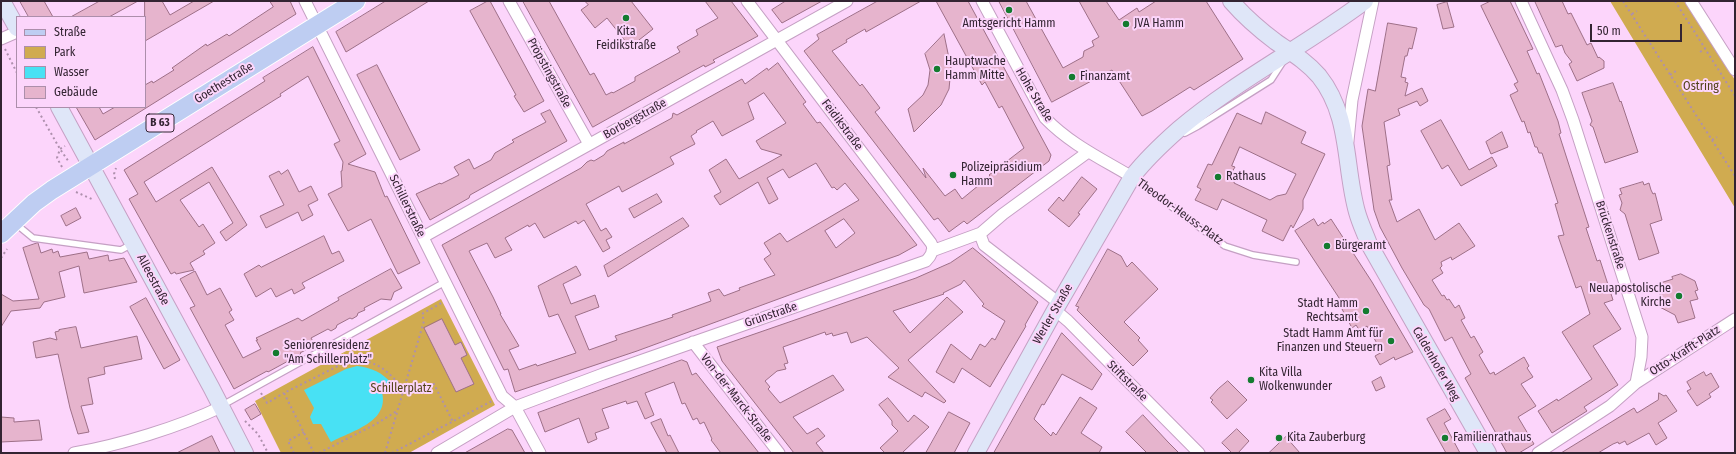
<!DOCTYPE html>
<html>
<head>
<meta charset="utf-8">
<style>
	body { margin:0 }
	#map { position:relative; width:1736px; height:454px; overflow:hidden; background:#fcd5fb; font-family:"Fira Sans Condensed",sans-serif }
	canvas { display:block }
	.frame { position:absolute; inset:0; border:2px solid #332432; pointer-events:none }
	.legend { position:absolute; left:16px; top:16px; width:130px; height:92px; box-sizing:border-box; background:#fcd5fb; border:1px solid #ac8eab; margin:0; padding:5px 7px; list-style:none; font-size:12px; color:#332432 }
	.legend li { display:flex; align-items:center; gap:8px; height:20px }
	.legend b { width:20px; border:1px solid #ac8eab }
	.scale { position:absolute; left:1590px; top:24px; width:92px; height:18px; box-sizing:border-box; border:2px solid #332432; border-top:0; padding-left:5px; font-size:12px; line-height:14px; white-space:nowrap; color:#332432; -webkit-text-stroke:3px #fcd5fb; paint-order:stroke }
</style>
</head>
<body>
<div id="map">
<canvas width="1736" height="454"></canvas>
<div class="frame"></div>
<ul class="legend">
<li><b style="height:5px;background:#becdf2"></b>Straße</li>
<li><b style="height:11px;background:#d0ab50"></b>Park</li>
<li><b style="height:11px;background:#48e1f4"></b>Wasser</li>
<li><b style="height:11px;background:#e6b4cd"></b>Gebäude</li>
</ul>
<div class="scale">50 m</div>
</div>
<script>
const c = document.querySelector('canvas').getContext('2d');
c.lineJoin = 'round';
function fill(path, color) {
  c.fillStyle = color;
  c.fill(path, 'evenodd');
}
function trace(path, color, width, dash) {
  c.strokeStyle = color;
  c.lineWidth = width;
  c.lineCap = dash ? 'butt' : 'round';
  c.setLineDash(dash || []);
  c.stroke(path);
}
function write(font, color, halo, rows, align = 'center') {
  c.font = font + ' "Fira Sans Condensed",sans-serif';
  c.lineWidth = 4;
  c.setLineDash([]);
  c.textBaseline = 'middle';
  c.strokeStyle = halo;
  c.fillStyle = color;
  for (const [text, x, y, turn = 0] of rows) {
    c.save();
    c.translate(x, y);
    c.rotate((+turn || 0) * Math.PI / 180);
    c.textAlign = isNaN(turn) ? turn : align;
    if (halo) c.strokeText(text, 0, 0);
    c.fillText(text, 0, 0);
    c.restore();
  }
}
const green = new Path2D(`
	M1610 1H1684L1735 80V208Z
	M441 299 495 405 409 453H281L255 401Z`);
const water = new Path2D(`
	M357 366C372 368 382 372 392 384L381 389C392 421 354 430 331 442L321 424H313L310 417 314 408 304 390 346 369Z`);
const building = new Path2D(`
	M20 1H44L53 17H29Z
	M100 1H138L109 17H71Z
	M145 1H162L170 15 194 1H214L145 41Z
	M270 1H290L296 14 95 140 76 107H99L103 114 115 107H145V85L152 81 153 83 174 70 172 68 206 44 207 46 227 34 229 36 273 7Z
	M386 1H429L346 52 336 32Z
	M488 1H490L544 101 524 112 514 96 516 95 470 11Z
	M523 1H549L590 75 594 73 606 95 612 92 613 93 635 81V77L680 52 677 47 698 35 696 30 718 18 705 1H731L758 36 713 60 715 62 705 67 704 65 693 71 593 127Z
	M585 1H631L653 29 630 47 607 18 595 28 581 10 588 5Z
	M786 1H822L782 23 772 10Z
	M878 1H921L866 32 865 29 846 40 847 42 832 51 860 86 862 84 880 108 875 112 926 178 923 168 945 196 955 189 962 199 990 176 989 175 1024 148 1002 106 999 108 985 82 982 85 936 1H968L1051 155 1049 161 967 224 964 221 949 232 938 218 934 220 804 51 819 39 817 35Z
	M999 1H1026L1063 68 1083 57 1084 51 1094 46 1092 41 1099 37 1079 1H1106L1119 20 1137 8 1139 12 1156 1H1206L1243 59 1194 90 1190 87 1152 111 1142 116 1112 70 1052 102Z
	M1491 1H1510L1533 49 1527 51 1537 74 1539 73 1558 121 1561 133 1559 134 1589 227 1586 228 1597 261 1600 260 1613 300 1604 303 1621 329 1593 346 1618 385 1584 407 1587 411 1552 433 1538 411 1557 399 1558 401 1592 379 1562 332 1590 314 1581 286 1576 288 1558 236 1564 235 1555 204 1558 203 1542 153H1539L1537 147H1535L1530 132 1528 133 1524 121 1522 122 1510 95 1518 91 1514 84 1518 82 1481 6Z
	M1535 1H1562L1568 14 1571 13 1587 45 1591 43 1598 58 1599 57 1604 61V68L1577 81 1569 64 1572 62 1565 53 1562 45 1556 47Z
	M1447 2 1454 27 1443 29 1437 5Z
	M1388 23 1417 28 1412 49 1409 48 1407 56H1405L1401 77 1406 78 1405 82 1408 83 1405 96 1422 88 1428 101 1420 106 1417 101 1398 109 1400 115 1384 122 1390 165 1387 166 1392 200H1389L1397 222 1419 209 1435 240 1459 223 1475 246 1452 260 1451 257 1441 262 1442 266 1440 268 1443 273 1432 280 1442 296 1444 295 1447 300 1449 299 1455 308 1459 305 1465 318 1461 320 1471 338 1474 336 1483 352 1479 355 1490 374 1494 372 1495 375 1524 357 1529 366 1527 368 1533 377 1521 384 1536 406 1518 417 1534 444 1519 453H1507L1465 378 1471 374 1461 355 1452 337 1445 341 1429 309 1424 305 1402 268 1380 227 1374 210 1362 126 1368 89 1375 91Z
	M944 34 951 68 949 89 941 105 914 132 908 109 923 95 928 85 930 70 925 54Z
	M313 47 366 154 348 164 375 172 385 197 387 196 420 263 398 274 371 219 348 231 328 194 342 187 341 171H342L343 162 334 144 340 141 308 76 280 94 281 96 276 99 144 182 156 202 212 167 247 225 226 241 220 232 233 223 209 182 180 200 199 227 203 224 215 243 203 251 205 254 190 263 194 270 176 274 175 272 171 274 129 199 138 194 124 170 265 81 263 78Z
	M778 63 806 102 803 104 817 123 820 122 917 245 899 255 879 262 637 351 515 392 508 369 504 370 442 245 581 168 587 162 591 160 594 161 604 155 607 151 624 142V144L672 118 673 113 677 115 742 79 745 84 767 68 768 70ZM764 93 786 123 756 141 761 149 782 155 739 179 726 159 709 170 721 192 714 196 720 205 758 182 769 204 778 199 767 178 783 169 789 178 816 163 832 188 834 187 837 190 845 183 859 200 787 242 780 233 764 243 771 254 764 259 775 275 739 288 740 290 724 296 719 289 708 293 711 301 672 315 673 317 615 336 617 340 589 350 575 316 599 307 595 295 571 304 563 284 581 275 576 266 538 286 549 317 558 314 576 353 537 366 536 364 519 370 509 350 519 346 500 314H501L493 297 469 251 487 243 495 258 512 250 505 238 528 225 529 227 535 223 544 238 576 221 578 224 584 220 603 252 610 248 606 240 612 237 606 228 601 231 586 204 619 186 622 192 674 164 670 157 695 144 691 136 697 132 696 131 713 121 722 136 754 119 748 103ZM844 219 855 233 836 248 825 231Z
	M377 65 420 150 400 160 357 75Z
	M1613 83 1620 102 1621 101 1638 152 1605 163 1593 127 1590 125 1592 121 1582 93Z
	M550 110 567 141 470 195 469 198 430 220 416 194 440 183 441 184 459 175 454 167 469 159 474 169 491 160 495 153 514 142 512 140 546 122 541 114Z
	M1266 112 1306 132 1301 143 1325 154 1303 200V209L1293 228 1291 225 1283 241 1262 231 1267 220 1222 199 1217 210 1195 200 1201 189 1197 187 1208 164 1212 165 1237 113 1261 124ZM1240 147 1296 174 1286 194 1277 196 1270 200 1234 183 1235 178 1232 172 1235 167 1232 166Z
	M1441 120 1469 170 1492 157 1497 166 1461 186 1448 165 1442 169 1421 131Z
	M1502 132 1508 147 1491 154 1486 142Z
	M288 170 299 192 311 186 318 200 308 205 313 215 302 221 298 212 266 228 260 216 284 205 269 176 279 171 281 174Z
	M1082 177 1097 189 1078 213 1080 214 1069 227 1048 210 1059 197 1063 201Z
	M1643 182 1644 185 1649 183 1651 190 1653 194 1655 193 1662 220 1650 224 1659 253 1639 260 1625 214 1620 210 1622 203 1619 195 1622 194 1620 189Z
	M657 194 662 202 634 218 629 209Z
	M76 208 81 218 66 226 61 216Z
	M683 218 689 226 608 277 604 266Z
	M1314 219 1318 226 1323 222 1324 224 1331 219 1372 282 1413 352 1395 360 1394 357 1380 365 1375 356 1382 352 1367 326 1360 331 1356 325 1352 328 1342 309 1345 307 1295 231Z
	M324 236 332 254 339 251 344 261 302 283 305 288 294 294 292 289 276 297 271 288 256 297 244 274 259 265 261 267Z
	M38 243 41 253 52 249 53 253 58 251 60 257 87 252 89 259 108 255 109 261 124 258 137 282 84 293 79 266 59 272 65 297 44 302 40 308 11 311 1 327V294L13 301 39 299 23 248Z
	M973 248 1038 302 1025 325 1026 326 990 387 962 368 954 383 936 372 951 344 971 360 980 344 985 347 992 338 995 340 1005 321 982 306 984 304 964 280 961 284 943 293 944 294 893 311 910 333 947 297 963 312 908 360 946 401 944 403 925 392 922 397 888 377 899 368 867 337 851 343 847 332 833 336 832 333 826 335 825 332 783 347 788 363 784 364 786 369 777 371 765 381 770 387 768 389 780 403 833 375 844 390 793 417 807 434 818 428 825 436 816 443 824 453H794L722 361 717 347 916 278 950 263Z
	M1108 249 1121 256 1127 267 1132 262 1158 289 1124 322 1140 338 1138 340 1148 351 1133 366 1077 310 1079 307 1076 306Z
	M391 269 402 288 394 292 391 300 381 299 364 308 365 310 358 313 357 316 352 319 350 318 337 325 336 328 331 331 328 329 311 338 315 345 300 353 301 354 268 372 267 371 234 389 190 308 195 306 180 279 195 271 207 295 220 288 232 310 229 312 234 320 225 325 243 358 261 349 256 340H258L256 338 298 318 302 321 339 300 338 298Z
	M1681 274 1695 281 1698 290 1695 291 1698 299 1690 301 1695 318 1678 323 1675 315 1654 304 1662 301 1657 284 1673 279 1672 277Z
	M146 298 180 360 164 369 130 307Z
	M442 319 455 345 461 342 467 355 461 358 474 384 456 392 424 328Z
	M76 327 81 348 137 336 142 359 104 367 105 374 88 378 93 404 81 406 89 432 78 434 70 408 58 354 36 358 33 342 50 338 57 340 55 332 59 331V330Z
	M1062 333 1102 374 1092 390 1062 374 1044 405 1042 404 1034 419 1051 436 1053 432 1056 435 1080 397 1097 408 1081 433 1102 447 1099 453H994Z
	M682 360 687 362 692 375 696 373 759 453H721L711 440 712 439 704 422 700 424 697 418 693 420 685 403 682 404 674 382 645 393 654 415 645 419 637 401 627 404 626 401 602 409 609 428 595 433 597 439 588 443 579 418 545 432 538 413Z
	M1704 372 1706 376 1711 373 1719 387 1709 394 1711 397 1697 406 1687 391 1691 389 1687 382Z
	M1381 377 1385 387 1376 391 1372 382Z
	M1228 381 1247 400 1227 419 1211 402 1213 400 1210 398 1218 389Z
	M1659 393 1664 396 1666 395 1677 411 1658 423 1667 438 1656 445 1649 433 1627 445 1625 441 1619 444 1618 442 1613 444 1598 453H1561L1634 408 1637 413 1658 400Z
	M888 398 908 422 914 415 929 427 902 453H885L880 448 898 431 892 425V421L879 405Z
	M255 404 261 414 251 420 245 410Z
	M1445 409 1451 419 1444 423 1460 453H1446L1427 419Z
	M949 412 970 423 954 453H926Z
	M1143 415 1168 442 1179 453H1147L1126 432Z
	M1 417 14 418V422L39 420 42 440 1 442Z
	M661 419 668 436 670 435 679 453H667L651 423Z
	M508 429 512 430 525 453H465Z
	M1237 429 1249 441 1238 453H1232L1222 443Z
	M212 436 220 453H177Z
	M1286 437 1300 453H1269Z`);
const path = new Path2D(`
	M1623 1 1735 176
	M1675 1 1735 96
	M1632 14 1637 11
	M5 49 17 73
	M1700 52 1705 49
	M1670 75 1676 71
	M36 107 60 149 69 162
	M1712 140 1717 137
	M62 167 57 158 60 149 65 146
	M115 179 114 174 116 168
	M76 192 94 200
	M1 258 7 249
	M261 393 267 403 284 393
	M245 421 258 434 268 453
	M294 453 288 441 304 432
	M314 453 284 393 352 359C379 361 387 371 405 390L434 384 453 422
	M319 453 376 424 397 411
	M385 453 424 321 422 314 443 302
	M392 453 492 401`);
const lane = new Path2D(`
	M1185 133 1198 126 1271 80 1282 63
	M1134 179 1225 246 1253 255 1296 262
	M16 224 33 238 121 250 132 244
	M221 406 445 282`);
const street = new Path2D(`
	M305 1 502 396 515 407 540 453
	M509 1 589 144
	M982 1 1045 118C1070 144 1102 159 1132 177
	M1521 1 1562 90 1573 120 1642 337 1641 357 1636 383
	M1691 1 1735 70
	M1 39 17 32
	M1348 141 1352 100 1373 1
	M981 233V237L984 245 1059 303
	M423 237 847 1
	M932 251 981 233 1003 214 1088 152
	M1055 310 1068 321 1199 453
	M693 342 779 453
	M74 453C120 445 179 427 221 407
	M437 453 515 407 603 374 926 261C931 256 935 249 931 243L747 1
	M1538 453 1610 406 1636 383 1735 319`);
const secondary = new Path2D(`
	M2 1 17 28
	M1231 1C1244 16 1260 30 1276 42 1292 53 1306 61 1319 76 1351 116 1344 166 1357 212 1360 223 1365 233 1369 244L1488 453
	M59 107 211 387 245 453
	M976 453 1055 310 1132 177C1146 159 1162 144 1179 129 1237 80 1305 46 1365 1`);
const primary = new Path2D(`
	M1 234 34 203 52 190 356 1`);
const markers = [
	[1009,10,4,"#137b2f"],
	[626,18,4,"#137b2f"],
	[1126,24,4,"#137b2f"],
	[937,69,4,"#137b2f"],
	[1072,77,4,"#137b2f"],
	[953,175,4,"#137b2f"],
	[1218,177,4,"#137b2f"],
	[1327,246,4,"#137b2f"],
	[1679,296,4,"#137b2f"],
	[1366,311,4,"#137b2f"],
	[1391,341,4,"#137b2f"],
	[276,353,4,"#137b2f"],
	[1251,380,4,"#137b2f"],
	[1279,438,4,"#137b2f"],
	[1445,438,4,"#137b2f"]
];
const shields = [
	[160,123,28]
];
const shieldNames = [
	["B 63",160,123]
];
const poiNames = [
	["Amtsgericht Hamm",1009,24,"center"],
	["JVA Hamm",1134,24],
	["Kita",626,32,"center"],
	["Feidikstraße",626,46,"center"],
	["Hauptwache",945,62],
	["Hamm Mitte",945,76],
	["Finanzamt",1080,77],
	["Polizeipräsidium",961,168],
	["Hamm",961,182],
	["Rathaus",1226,177],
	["Bürgeramt",1335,246],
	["Neuapostolische",1671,289,"right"],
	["Kirche",1671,303,"right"],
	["Stadt Hamm",1358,304,"right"],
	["Rechtsamt",1358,318,"right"],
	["Stadt Hamm Amt für",1383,334,"right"],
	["Finanzen und Steuern",1383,348,"right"],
	["Seniorenresidenz",284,346],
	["\"Am Schillerplatz\"",284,360],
	["Kita Villa",1259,373],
	["Wolkenwunder",1259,387],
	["Kita Zauberburg",1287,438],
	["Familienrathaus",1453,438]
];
const streetNames = [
	["Pröpstingstraße",549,73,61],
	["Goethestraße",224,83,-32],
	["Hohe Straße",1034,95,59],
	["Borbergstraße",635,119,-29],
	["Feidikstraße",842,125,53],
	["Schillerstraße",407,206,64],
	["Theodor-Heuss-Platz",1180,212,36],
	["Brückenstraße",1610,235,72],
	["Alleestraße",153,280,62],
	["Werler Straße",1053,314,-60],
	["Grünstraße",771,315,-19],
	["Otto-Krafft-Platz",1685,351,-33],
	["Caldenhofer Weg",1436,364,60],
	["Stiftstraße",1127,381,45],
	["Von-der-Marck-Straße",736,398,52]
];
const parkNames = [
	["Ostring",1701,87],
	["Schillerplatz",401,389]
];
fill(green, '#d0ab50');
fill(water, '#48e1f4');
fill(building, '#e6b4cd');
trace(building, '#9d6f87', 1);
trace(lane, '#c5a0c4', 8);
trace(street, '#c5a0c4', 13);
trace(secondary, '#c5a0c4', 18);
trace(primary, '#fff', 20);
trace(path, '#ae90ad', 2, [2, 3]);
trace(lane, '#fff', 5.5);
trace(street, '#fff', 11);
trace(secondary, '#dfe6f8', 16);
trace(primary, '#becdf2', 18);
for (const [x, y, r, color] of markers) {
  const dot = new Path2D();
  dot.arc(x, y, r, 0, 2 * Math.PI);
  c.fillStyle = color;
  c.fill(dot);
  trace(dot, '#fcd5fb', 1.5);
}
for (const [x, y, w] of shields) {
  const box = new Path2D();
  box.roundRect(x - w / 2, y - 9, w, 18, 3);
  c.fillStyle = '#fcd5fb';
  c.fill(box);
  trace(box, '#332432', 1);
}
write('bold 11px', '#332432', null, shieldNames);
write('12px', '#332432', '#fcd5fb', poiNames, 'left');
write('12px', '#332432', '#fcd5fb', streetNames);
write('12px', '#524218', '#fcd5fb', parkNames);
</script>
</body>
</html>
